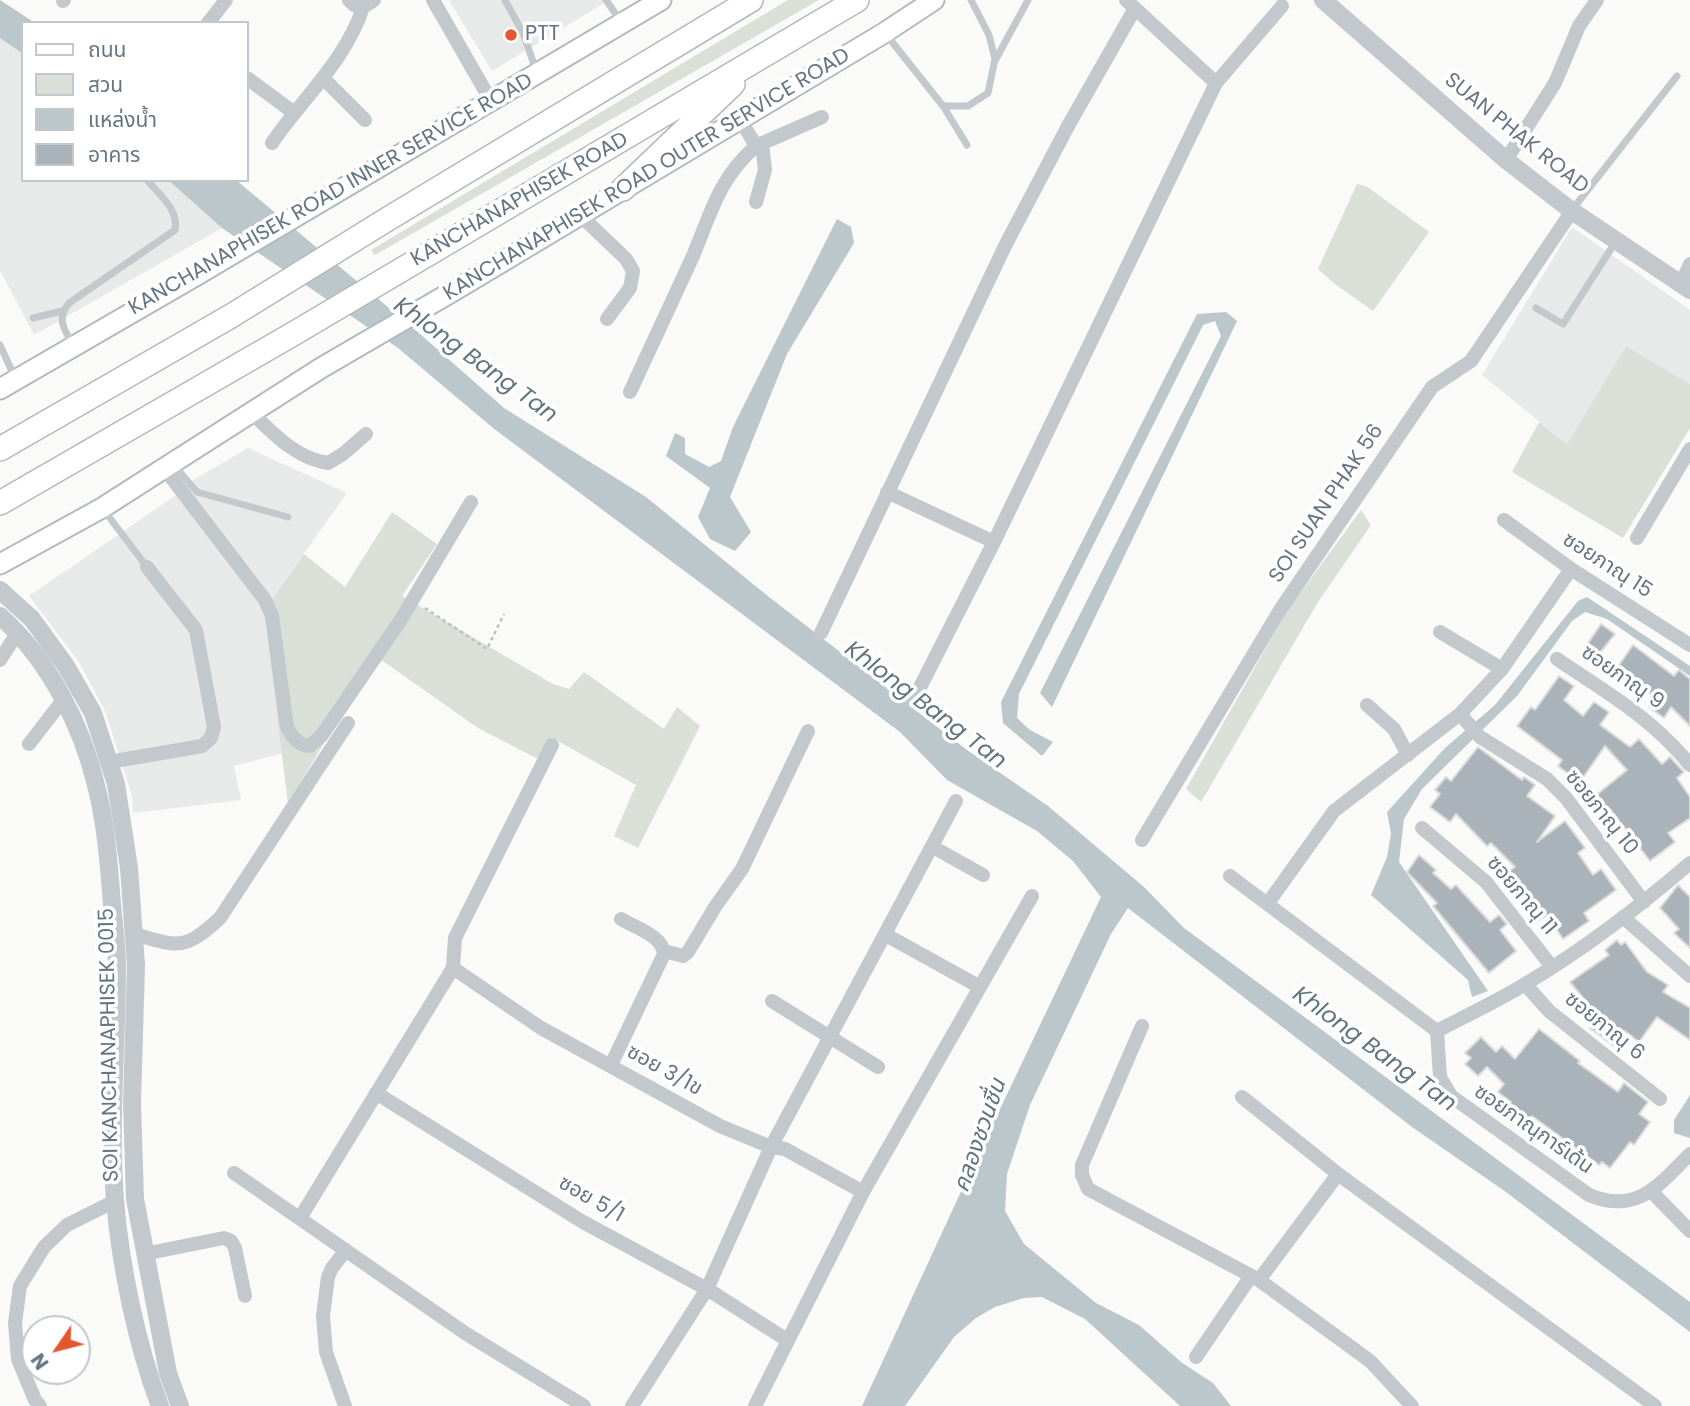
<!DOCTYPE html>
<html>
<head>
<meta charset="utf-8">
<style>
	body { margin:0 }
	#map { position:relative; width:1690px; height:1406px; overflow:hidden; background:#fafaf8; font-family:Poppins,"Noto Sans Thai",sans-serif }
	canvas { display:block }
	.legend { position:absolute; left:21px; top:21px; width:228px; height:161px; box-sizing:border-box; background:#fff; border:2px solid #c1c8cd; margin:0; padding:9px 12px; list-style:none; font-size:21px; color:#657683 }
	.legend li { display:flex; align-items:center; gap:14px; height:35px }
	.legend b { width:35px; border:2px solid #c1c8cd }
	.north { position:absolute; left:21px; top:1315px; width:70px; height:70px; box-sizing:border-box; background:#fff; border:2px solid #c1c8cd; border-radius:50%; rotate:235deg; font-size:19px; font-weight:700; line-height:28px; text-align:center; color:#657683 }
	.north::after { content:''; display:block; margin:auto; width:24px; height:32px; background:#e4572e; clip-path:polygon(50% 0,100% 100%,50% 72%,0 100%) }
</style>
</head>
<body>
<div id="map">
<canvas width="1690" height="1406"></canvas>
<ul class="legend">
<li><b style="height:9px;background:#fff"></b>ถนน</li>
<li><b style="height:19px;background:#dadfd7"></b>สวน</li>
<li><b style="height:19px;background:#bbc7cb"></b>แหล่งน้ำ</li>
<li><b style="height:19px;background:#aab3b9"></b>อาคาร</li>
</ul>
<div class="north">N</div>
</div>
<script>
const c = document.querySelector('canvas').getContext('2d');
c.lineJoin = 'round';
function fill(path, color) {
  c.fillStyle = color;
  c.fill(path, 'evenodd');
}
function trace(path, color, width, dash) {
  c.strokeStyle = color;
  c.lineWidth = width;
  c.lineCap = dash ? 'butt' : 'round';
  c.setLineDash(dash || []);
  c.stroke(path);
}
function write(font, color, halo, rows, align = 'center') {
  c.font = font + ' Poppins,"Noto Sans Thai",sans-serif';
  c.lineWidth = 7;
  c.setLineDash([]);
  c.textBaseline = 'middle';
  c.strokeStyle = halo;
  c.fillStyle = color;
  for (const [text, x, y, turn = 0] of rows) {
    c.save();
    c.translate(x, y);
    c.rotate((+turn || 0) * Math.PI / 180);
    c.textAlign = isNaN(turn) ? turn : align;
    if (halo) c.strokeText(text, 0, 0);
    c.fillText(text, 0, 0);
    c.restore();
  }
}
const built = new Path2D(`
	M449 0H609L492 71Z
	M0 38 23 54V180H168L222 228 34 335 0 270Z
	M1572 227 1690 310V384L1626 346 1567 444 1482 375Z
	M248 448 347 493 270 601 185 485Z
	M179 493 264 610 283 753 234 766 241 800 133 813 132 796 105 711 79 662 29 596Z`);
const green = new Path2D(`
	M788 0H819L375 255 371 250Z
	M1357 184 1366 186 1429 232 1373 311 1335 284 1318 269Z
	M1626 346 1690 384V428L1623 538 1512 472 1539 422 1567 444Z
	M1361 510 1371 525 1318 602 1201 802 1186 789 1287 611Z
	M392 512 437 544 402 596 553 684 569 689 584 672 664 729 677 707 700 726 638 848 614 836 636 785 551 737 538 759 478 728 380 659 341 715 288 803 264 610 304 554 345 587Z`);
const water = new Path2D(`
	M0 0 35 23H23V54L0 38Z
	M168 180H236L420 334 504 408 646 497 769 597 967 750 1048 806 1144 887 1184 928 1690 1302V1332L1506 1192 1412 1127 1128 908 1111 934 1030 1105 1007 1174 1005 1211 1024 1244 1096 1303 1139 1325 1181 1362 1213 1383 1231 1406H1180L1085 1319 1042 1297 1024 1298 995 1307 976 1318 954 1337 905 1406H862L970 1172 1101 897 1073 861 1037 831 947 780 900 732 493 428 398 348 222 228Z
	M837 219 851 227 854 243 787 354 730 497 751 532 735 551 710 539 698 517 710 488 666 456 675 433 685 438V454L709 467 721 461 733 427Z
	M1226 312 1237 321 1052 707 1040 693 1221 336 1215 321 1203 325 1019 694 1017 718 1030 730 1053 742 1042 756 1003 723 1001 702 1197 314Z
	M1587 597 1690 666V676L1607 619 1585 612 1572 621 1517 696 1422 789 1404 819 1399 862 1488 991 1472 997 1468 980 1371 895 1387 857 1391 834 1387 812 1445 748 1495 705 1578 601Z
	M1690 1095V1138L1674 1133V1120Z`);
const building = new Path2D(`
	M1601 624 1615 634 1594 660 1582 652Z
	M1633 645 1674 676 1679 670 1690 679V726L1671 707 1664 718 1649 707 1656 698 1636 683 1638 680 1619 665Z
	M1559 676 1574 686 1564 700 1583 716 1594 702 1609 712 1600 725 1630 747 1639 739 1662 764 1670 757 1684 772 1677 778 1690 797V818L1668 833 1675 842 1650 861 1610 809 1608 811 1595 796 1627 770 1605 746 1582 779 1572 772 1570 775 1558 766 1562 760 1517 726 1531 707 1535 710Z
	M1478 747 1522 780 1524 777 1535 785 1527 796 1555 816 1537 842 1565 821 1585 848 1578 853 1593 875 1601 869 1616 890 1584 913 1589 921 1563 939 1547 915 1535 923 1523 905 1528 902 1508 872 1515 867 1491 843 1487 846 1456 814 1450 822 1430 807 1440 794 1435 790 1446 777 1451 781Z
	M1419 855 1436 870 1433 873 1451 889 1456 885 1490 922 1499 915 1507 924 1500 930 1516 951 1489 973 1433 906 1437 903 1407 872Z
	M1678 885 1690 897V948L1674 933 1679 929 1660 908Z
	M1617 940 1621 945 1625 942 1647 972 1668 985 1663 992 1690 1008V1040L1657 1017 1639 1042 1625 1031 1614 1046 1590 1028 1598 1016 1570 982 1609 955 1605 950Z
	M1539 1029 1580 1061 1578 1063 1618 1092 1624 1083 1648 1102 1639 1114 1650 1122 1634 1145 1630 1142 1610 1168 1602 1162 1599 1165 1532 1116 1529 1121 1508 1105 1511 1102 1498 1092 1504 1084 1487 1067 1478 1076 1465 1064 1471 1058 1465 1053 1481 1037 1496 1052 1502 1046 1515 1059Z`);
const path = new Path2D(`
	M425 608 487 649 504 614`);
const service = new Path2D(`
	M505 0 523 33 537 73
	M606 0 622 23
	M885 33 943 106H968L988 93 995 59 989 35 971 0
	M996 59 1028 0
	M943 106 967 145
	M1572 210 1677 76
	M1536 308 1563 324 1616 241
	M33 318 62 311
	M0 345 16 380
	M73 345C64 329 56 319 69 303L175 230C179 210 160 195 147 180
	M172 463 197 492 288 517
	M103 509 147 567`);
const minor = new Path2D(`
	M349 0 354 5 363 7 374 0
	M433 0 491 101
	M1126 0 1216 83
	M63 1 64 0
	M208 23 226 0
	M247 78 293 112
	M323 78 365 120
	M272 143C302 99 347 59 363 7
	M756 146 822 117
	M1506 160 1555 83 1579 26 1597 0
	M756 202 765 170 762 143
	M580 215 626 259 633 271 630 288 607 319
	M1681 284 1690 264
	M630 392C651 347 672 302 693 256 711 213 719 178 756 146L740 119
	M250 411C273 433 295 458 328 463L343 454 366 434
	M164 468 265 600 272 616 287 727C293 738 298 745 310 746L322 735 400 621 471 502
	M887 492 994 542
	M1504 520 1571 569 1690 645
	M1637 538 1690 449
	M1440 632 1502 669
	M821 633 1005 246 1068 126 1134 10
	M1557 659C1607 693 1651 717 1690 765
	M0 660 18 632
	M912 703 994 542 1216 83 1282 6
	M1367 705 1394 729 1408 755
	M1460 714 1480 737 1547 779 1566 798 1644 902
	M29 744 63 700
	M109 762 202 746 211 738 214 727 196 630 147 567
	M1422 828 1486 882 1552 967
	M1142 840 1280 610 1432 387 1471 361 1572 211
	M933 847 983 875
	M1230 876 1437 1031 1440 1077 1451 1096 1589 1195C1637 1215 1659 1185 1690 1154
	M1268 903 1334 811 1460 714 1502 669 1571 569
	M1623 917 1690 976
	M134 934C179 947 184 951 220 918L348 723
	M886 935 980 987
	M664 951 683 956 688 952 715 907 742 869 808 731
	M453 968 541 1028 720 1126 771 1147 785 1149 863 1192
	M1525 984 1549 1011 1660 1099
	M772 1001 878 1067
	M1142 1026 1082 1165V1175L1088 1189 1259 1280 1370 1361 1412 1406
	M1437 1031C1467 1015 1498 1001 1527 983 1584 949 1639 907 1690 863
	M611 1065 664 954C663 936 636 928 621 919
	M376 1093 583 1222 707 1289 787 1340
	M1242 1097 1338 1174 1655 1406
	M234 1173 465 1333 584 1406
	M1652 1192 1690 1231
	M300 1218 453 968 455 938 552 745
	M144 1254 224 1238 231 1241 235 1248 245 1296
	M1259 1280 1338 1174
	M1196 1357 1251 1276
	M40 1406 35 1400 18 1359 15 1323 20 1286 44 1247 67 1225 115 1201
	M345 1406 326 1352 323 1316 328 1277 332 1268 346 1250
	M632 1406 707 1289 771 1147 956 801
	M755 1406 863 1192 1032 896`);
const tertiary = new Path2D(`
	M1323 0 1506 160 1572 211 1690 290
	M0 590 32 619 66 666 93 713 116 784 129 868 136 965 132 1103 135 1199 168 1373 180 1406
	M0 616C49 660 82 725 97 789 106 826 109 866 112 904 114 925 117 946 117 967 117 1045 109 1122 115 1200 120 1264 137 1346 160 1406`);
const secondary = new Path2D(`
	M0 389 197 275 661 0
	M0 564 102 508 321 368 455 290 884 33 934 0`);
const trunk = new Path2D(`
	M623 189 733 84
	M0 449 231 316 391 217 751 0
	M0 503 293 334 857 0`);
const markers = [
	[511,35,7,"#e4572e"]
];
const poiNames = [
	["PTT",525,35]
];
const streetNames = [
	["SUAN PHAK ROAD",1516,134,39],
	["KANCHANAPHISEK ROAD OUTER SERVICE ROAD",647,175,-31],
	["KANCHANAPHISEK ROAD INNER SERVICE ROAD",331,195,-30],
	["KANCHANAPHISEK ROAD",520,200,-30],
	["SOI SUAN PHAK 56",1327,504,-56],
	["ซอยภาณุ 15",1607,566,33],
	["ซอยภาณุ 9",1622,678,35],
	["ซอยภาณุ 10",1601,813,51],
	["ซอยภาณุ 11",1521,896,50],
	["ซอยภาณุ 6",1604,1027,39],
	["SOI KANCHANAPHISEK 0015",110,1045,-91],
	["ซอย 3/1ข",664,1071,29],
	["ซอยภาณุการ์เด้น",1533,1130,35],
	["ซอย 5/1",591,1200,30]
];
const waterNames = [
	["Khlong Bang Tan",475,361,36],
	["Khlong Bang Tan",925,706,37],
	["Khlong Bang Tan",1374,1050,36],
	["คลองชวนชื่น",981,1136,-71]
];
fill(built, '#e8e9e9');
fill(green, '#dadfd7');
fill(water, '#bbc7cb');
fill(building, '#aab3b9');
trace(building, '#dcdcda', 2);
trace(secondary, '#b3babf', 23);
trace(trunk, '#b4b9bd', 26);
trace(path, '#bbbfc2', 2.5, [3.5, 3.5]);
trace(service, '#c3c8cc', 7);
trace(minor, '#c3c8cc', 14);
trace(tertiary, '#c3c8cc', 18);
trace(secondary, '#fff', 19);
trace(trunk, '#fff', 23);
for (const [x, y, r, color] of markers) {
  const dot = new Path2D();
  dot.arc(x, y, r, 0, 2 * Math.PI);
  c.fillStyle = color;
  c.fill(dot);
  trace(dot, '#fff', 2.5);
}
write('21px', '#657683', '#fff', poiNames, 'left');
write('21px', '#657683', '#fff', streetNames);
write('italic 23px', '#60757c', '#fff', waterNames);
</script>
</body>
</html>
